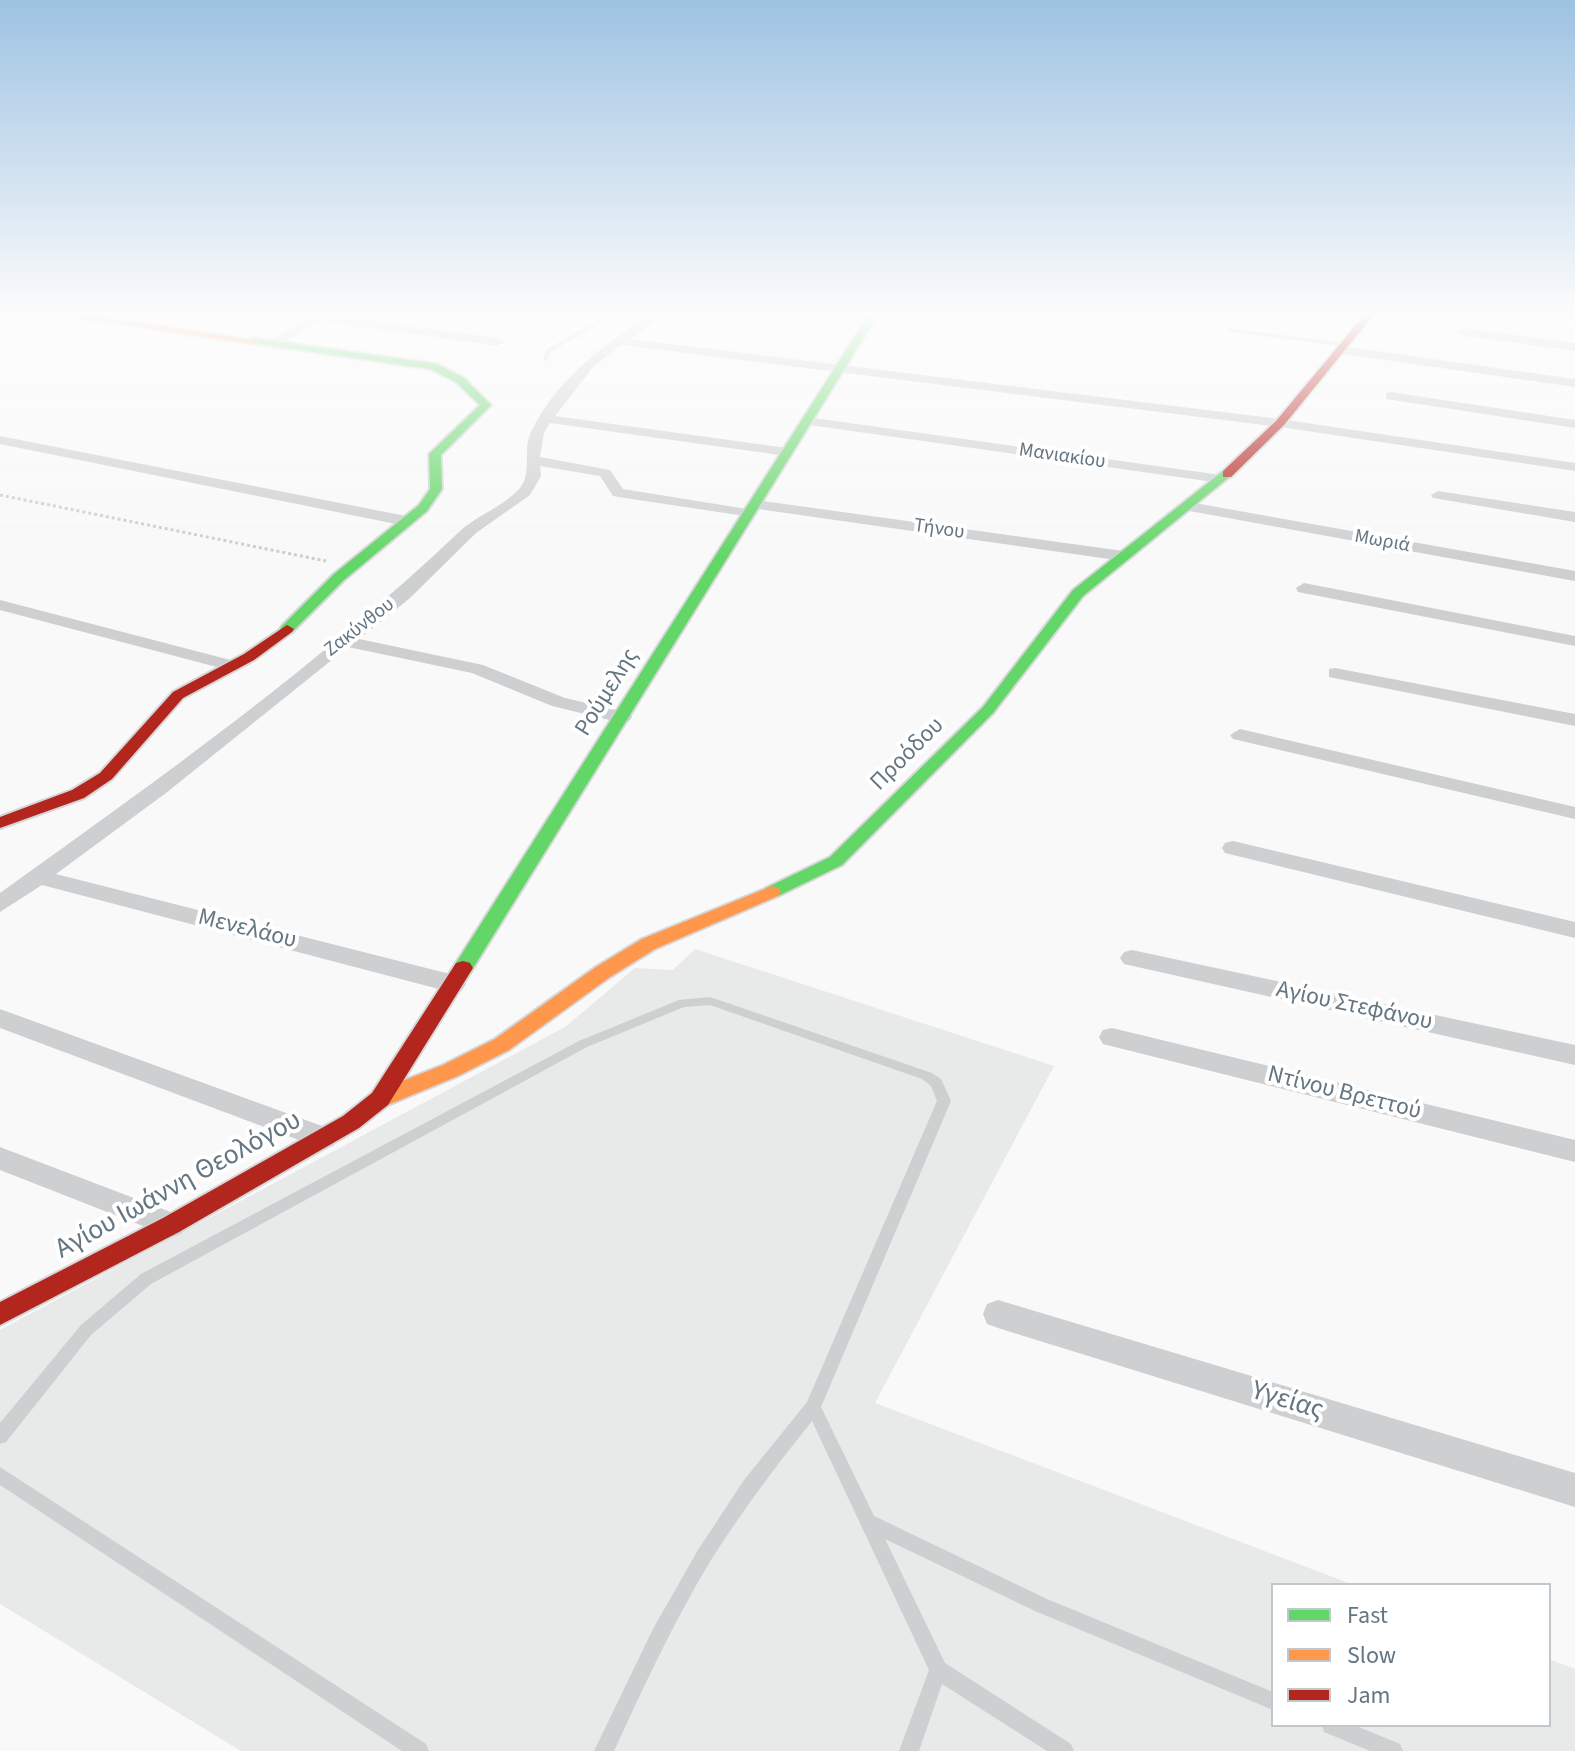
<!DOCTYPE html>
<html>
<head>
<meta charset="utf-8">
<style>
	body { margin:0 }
	#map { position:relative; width:1575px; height:1751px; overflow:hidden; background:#f9f9f9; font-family:"Source Sans 3",sans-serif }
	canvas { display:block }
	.legend { position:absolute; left:1271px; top:1583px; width:280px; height:144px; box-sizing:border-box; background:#fff; border:2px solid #c1c8cd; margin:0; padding:10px 14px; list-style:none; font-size:24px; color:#657683 }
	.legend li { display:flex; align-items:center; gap:16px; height:40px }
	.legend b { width:40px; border:2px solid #c1c8cd }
</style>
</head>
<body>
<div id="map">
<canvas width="1575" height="1751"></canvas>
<ul class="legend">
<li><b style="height:10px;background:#63d668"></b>Fast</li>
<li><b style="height:10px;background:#ff974d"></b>Slow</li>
<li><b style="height:10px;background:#b3261e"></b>Jam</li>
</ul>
</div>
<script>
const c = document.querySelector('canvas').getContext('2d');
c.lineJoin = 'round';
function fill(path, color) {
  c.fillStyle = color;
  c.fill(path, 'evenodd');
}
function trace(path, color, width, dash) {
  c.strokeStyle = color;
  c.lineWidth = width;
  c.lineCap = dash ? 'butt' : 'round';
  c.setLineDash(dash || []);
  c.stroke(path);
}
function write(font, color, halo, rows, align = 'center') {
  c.font = font + ' "Source Sans 3",sans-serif';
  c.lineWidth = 8;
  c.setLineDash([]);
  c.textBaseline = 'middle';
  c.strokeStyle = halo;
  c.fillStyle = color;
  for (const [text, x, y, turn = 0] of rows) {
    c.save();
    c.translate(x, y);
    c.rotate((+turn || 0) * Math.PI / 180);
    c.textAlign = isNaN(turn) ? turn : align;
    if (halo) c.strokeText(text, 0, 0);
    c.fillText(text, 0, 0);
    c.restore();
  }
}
const built = new Path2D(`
	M695 949 1054 1066 875 1403 1354 1585H1273V1725H1549V1659L1575 1669V1751H241L0 1604V1330L565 1027 635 968 673 970Z`);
const stream = new Path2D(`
	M545 359 549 350 616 313`);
const path = new Path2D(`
	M0 495 326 561`);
const lane = new Path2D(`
	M1229 328 1344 343 1347 345 1344 347 1227 331 1226 330Z
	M710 997 932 1073 941 1079 951 1101 821 1407 874 1516 1047 1599 1273 1692V1710L1035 1611 885 1539 945 1663 1071 1744 1074 1751H1047L942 1684 919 1751H899L929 1670 812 1421C776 1466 742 1511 711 1560 674 1621 644 1686 614 1751H594L653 1629 698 1550 744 1480 807 1402 937 1101 931 1086 922 1079 710 1005 684 1007 587 1047 151 1284 91 1335 6 1442 0 1444V1423L81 1325 141 1274 579 1041 679 1000Z
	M0 1467 426 1744 429 1751H402L0 1485Z
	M1322 1725H1354L1400 1744 1403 1751H1370L1324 1732Z`);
const street = new Path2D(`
	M318 313 498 338 504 342 498 346 322 321 274 347 264 344Z
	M514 313H548L569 319 563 322Z
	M653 313H667L630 339 1280 419 1575 463V471L1280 427 621 345 593 367 555 416 787 448 794 452 787 456 550 423 544 433 540 457 610 470 623 489 747 509 755 514 752 517 618 497 613 496 600 476 540 466 541 476 530 495 476 533 410 598 359 639 483 665 565 698 629 713 632 717 629 721 622 723 552 706 472 673 348 647 166 793 56 874 454 975 462 978 466 984 462 990 454 993 42 885 0 912V893C158 780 319 665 460 531 478 515 504 506 519 489 533 474 522 450 531 432 555 381 604 344 653 313Z
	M1314 313H1356L1372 318 1366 321Z
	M1559 313H1575V318L1560 315Z
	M1463 328 1575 343V351L1459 335 1457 332Z
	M1340 346 1575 379V387L1336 353V347Z
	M1391 392 1575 420V428L1386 399V393Z
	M807 417 1221 475 1228 479 1221 483 802 424 800 421Z
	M0 436 406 516 414 521 406 526 0 444Z
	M1438 491 1575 512V522L1433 498 1431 495Z
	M756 500 1123 551 1131 556 1123 561 751 508V502Z
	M1189 502 1575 571V581L1184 510V504Z
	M1304 583 1575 636V646L1298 592 1296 588Z
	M0 600 238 662 241 666 232 671 0 610Z
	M1335 668 1575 714V726L1329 677V669Z
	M1240 729 1575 807V819L1233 739 1230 735Z
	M1233 841 1575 922V938L1225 853 1222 848 1225 843Z
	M1132 950 1575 1045V1065L1124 964 1120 958 1124 952Z
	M0 1009 333 1130 336 1138 333 1146 323 1149 0 1028Z
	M1112 1028 1575 1140V1162L1103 1044 1099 1037 1103 1030Z
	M0 1147 181 1216 185 1225 181 1234 171 1237 0 1170Z
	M998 1300 1575 1473V1507L998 1328 987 1324 983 1314 987 1304Z`);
const fast = new Path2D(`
	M870 313H879L470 973H456L453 968 456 963Z
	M254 338 437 364 464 378 491 405 441 455 442 489 427 511 344 580 292 632 287 633 280 629 282 626 334 574 419 505 430 489 429 454 480 405 456 382 430 369 251 343V339Z
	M1223 471 1233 474 1083 596 993 713 842 865 778 896H766L763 892 766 888 830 857 983 707 1073 590Z`);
const slow = new Path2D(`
	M45 313H73L259 341 254 344Z
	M772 886 778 888 781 892 778 896 655 949 610 977 509 1050 458 1076 388 1105 380 1107 372 1105 369 1099 372 1093 443 1065 495 1039 596 967 642 939Z`);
const jam = new Path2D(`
	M1366 313H1375L1284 425 1231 477H1223V471L1276 421Z
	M287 625 294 629 292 632 254 660 183 698 112 779 84 798 0 828V817L72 790 100 773 173 692 244 654Z
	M463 961 470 963 473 968 388 1105 359 1128 179 1232 0 1325V1302L163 1218 343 1116 372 1093 456 963Z`);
const farStreetnames = [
	["Μανιακίου",1062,457,8],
	["Τήνου",939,530,8],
	["Μωριά",1382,542,10],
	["Ζακύνθου",360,628,-38]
];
const streetNames = [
	["Ρούμελης",608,693,-58],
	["Προόδου",908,755,-45],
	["Μενελάου",247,930,14],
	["Αγίου Στεφάνου",1354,1007,12],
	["Ντίνου Βρεττού",1344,1094,14]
];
const nearStreetnames = [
	["Αγίου Ιωάννη Θεολόγου",179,1186,-29],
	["Υγείας",1287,1402,17]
];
fill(built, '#e8e9e9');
trace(stream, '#ced6d9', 4);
trace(fast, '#d5d6d7', 4);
trace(slow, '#d5d6d7', 4);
trace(jam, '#d5d6d7', 4);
trace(path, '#cbcccd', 3, [3, 3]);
fill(lane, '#cecfd0');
fill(street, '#cecfd0');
fill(fast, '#63d668');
fill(slow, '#ff974d');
fill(jam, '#b3261e');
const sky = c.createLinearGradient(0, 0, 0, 559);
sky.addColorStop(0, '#9dc2e2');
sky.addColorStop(0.56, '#fcfcfc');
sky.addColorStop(1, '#fcfcfc00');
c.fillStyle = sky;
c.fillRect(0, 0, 1575, 559);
write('20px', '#657683', '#fff', farStreetnames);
write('24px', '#657683', '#fff', streetNames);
write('28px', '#657683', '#fff', nearStreetnames);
</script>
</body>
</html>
